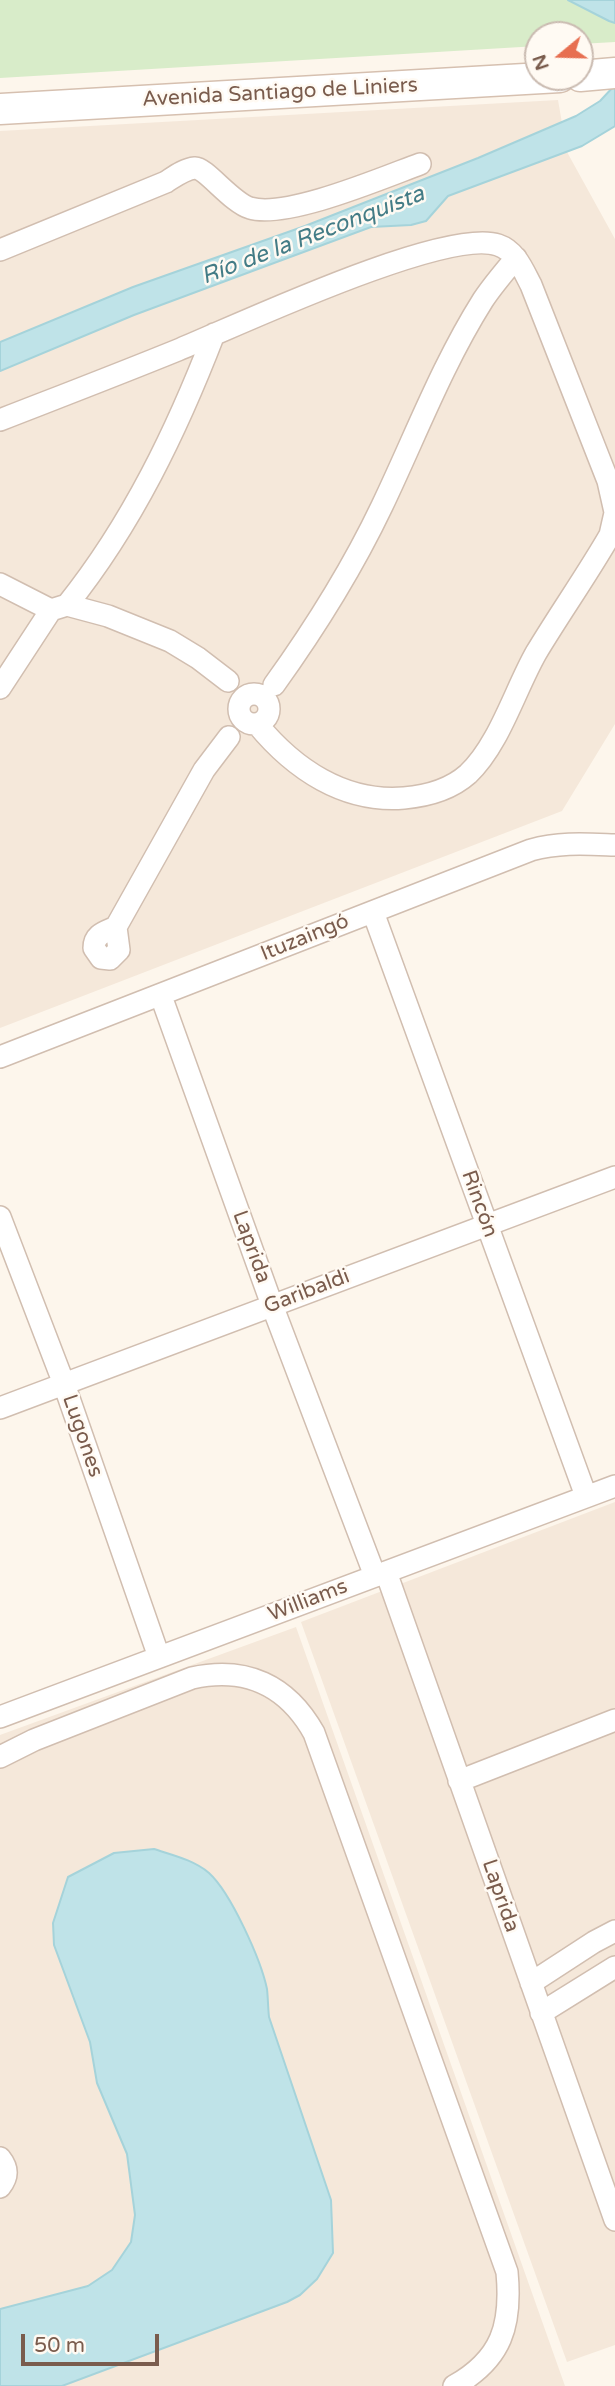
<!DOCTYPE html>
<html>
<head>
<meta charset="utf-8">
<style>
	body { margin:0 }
	#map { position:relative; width:615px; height:2386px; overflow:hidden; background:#fdf6ec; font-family:"Varela Round",sans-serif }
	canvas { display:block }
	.north { position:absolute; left:524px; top:21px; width:70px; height:70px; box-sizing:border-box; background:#fffaf3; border:2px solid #cabbb1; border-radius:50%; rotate:251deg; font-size:19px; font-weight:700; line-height:28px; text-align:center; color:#7a5c4d }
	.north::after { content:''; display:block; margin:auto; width:24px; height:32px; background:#e76f51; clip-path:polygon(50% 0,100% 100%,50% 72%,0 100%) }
	.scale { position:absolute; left:21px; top:2334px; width:138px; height:32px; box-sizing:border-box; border:4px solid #7a5c4d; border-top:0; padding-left:9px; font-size:21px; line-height:24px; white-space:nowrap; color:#7a5c4d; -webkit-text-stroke:5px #fffaf3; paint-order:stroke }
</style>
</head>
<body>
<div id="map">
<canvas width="615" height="2386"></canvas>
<div class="north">N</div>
<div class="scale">50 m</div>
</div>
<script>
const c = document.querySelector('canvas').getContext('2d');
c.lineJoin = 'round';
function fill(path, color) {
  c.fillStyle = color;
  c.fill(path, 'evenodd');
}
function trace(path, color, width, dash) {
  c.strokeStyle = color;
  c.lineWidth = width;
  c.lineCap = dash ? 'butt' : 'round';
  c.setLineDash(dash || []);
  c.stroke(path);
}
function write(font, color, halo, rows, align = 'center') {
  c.font = font + ' "Varela Round",sans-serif';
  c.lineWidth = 5;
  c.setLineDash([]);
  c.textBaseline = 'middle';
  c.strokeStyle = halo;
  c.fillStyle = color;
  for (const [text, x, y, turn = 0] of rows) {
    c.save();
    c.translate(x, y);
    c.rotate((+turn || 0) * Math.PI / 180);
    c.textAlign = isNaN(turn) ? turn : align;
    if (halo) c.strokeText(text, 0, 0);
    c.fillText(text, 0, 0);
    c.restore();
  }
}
const residential = new Path2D(`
	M558 100 567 152 615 239V724L562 811 0 1028V131Z
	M615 1502V2345L567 2362 301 1622Z
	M296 1627 565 2386H0V1735Z`);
const green = new Path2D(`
	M0 0H568L615 23V42L580 44V35H538V46L0 78Z`);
const water = new Path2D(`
	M568 0H615V23L609 21Z
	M615 85V126L582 146 448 196 426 221 411 225 371 227 134 315 0 371V342L133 287 305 226 478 158 576 116 600 101Z
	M154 1849C172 1855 194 1860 209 1873 231 1893 261 1960 267 1989 268 1998 268 2008 269 2017L331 2200 333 2253 317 2279 300 2295 287 2302 62 2386H0V2309L88 2286 112 2270 131 2242 135 2215 127 2154 97 2083 90 2042 54 1945 53 1923 68 1877 114 1853Z`);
const street = new Path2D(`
	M0 250 166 182C174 177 184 169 195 168 205 167 232 203 250 208 286 219 382 178 420 164
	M0 420C59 397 119 374 178 350 236 326 446 227 498 245 516 251 523 270 531 285L608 481 615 512
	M0 584 51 610
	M67 605C132 524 177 430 214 334
	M274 685C315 628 352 569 382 506 415 437 442 365 483 300 493 285 505 271 516 258
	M0 688 51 610 67 605 108 616 170 641 198 658 228 681
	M239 709a15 15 0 1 1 30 0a15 15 0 1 1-30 0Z
	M257 724C294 769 344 803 404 798 427 796 450 790 468 774 499 745 515 690 536 653 560 613 587 575 610 535L615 513
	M373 912 586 1496
	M116 927 119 950 110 959 101 958 94 948C94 934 105 932 116 927L204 770 229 737
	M161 996 272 1305 375 1576
	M0 1057 531 850C560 842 586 844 615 845
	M0 1217 64 1384 159 1657
	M0 1408 615 1177
	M386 1572 615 2220
	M0 1717 615 1486
	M0 1757 34 1740 192 1678C246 1666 287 1685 314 1733L507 2272C512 2325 502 2359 454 2386
	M459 1781 615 1720
	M531 1983 594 1942 615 1931
	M541 2013 615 1967
	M0 2158C8 2168 8 2177 0 2187`);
const secondary = new Path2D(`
	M580 76 615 73
	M0 109 560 77`);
const streetNames = [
	["Avenida Santiago de Liniers",280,93,-3],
	["Ituzaingó",305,938,-22],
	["Rincón",479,1204,70],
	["Laprida",251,1247,70],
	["Garibaldi",307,1292,-21],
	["Lugones",82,1436,71],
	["Williams",308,1601,-21],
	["Laprida",500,1896,71]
];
const waterNames = [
	["Río de la Reconquista",313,236,-21]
];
fill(residential, '#f5e8da');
fill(green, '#d8ecc9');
fill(water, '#bfe3e8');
trace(water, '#a5d3da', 2);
trace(street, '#d1beb0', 24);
trace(secondary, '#d6c0b0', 33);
trace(street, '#fff', 21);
trace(secondary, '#fff', 30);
write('21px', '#7a5c4d', '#fffaf3', streetNames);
write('italic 23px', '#437c86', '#fffaf3', waterNames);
</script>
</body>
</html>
